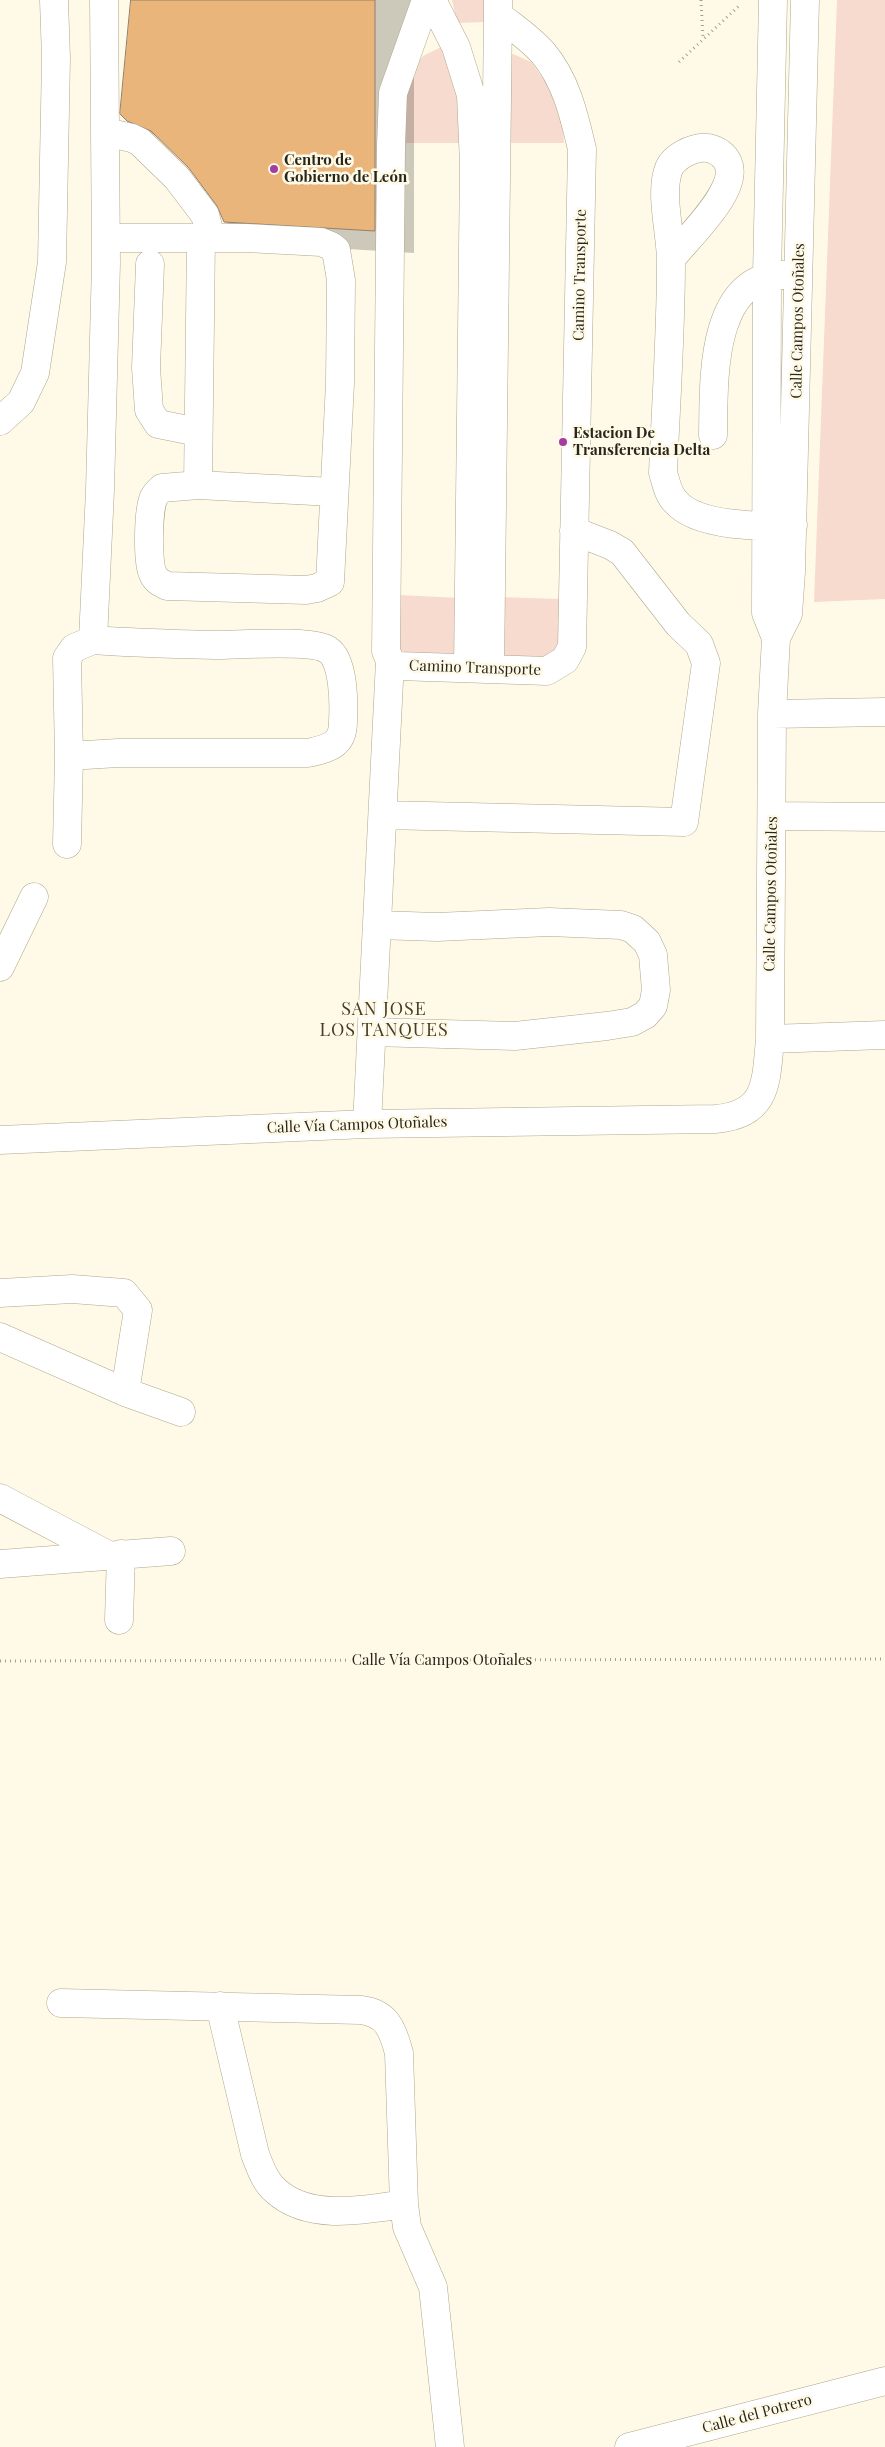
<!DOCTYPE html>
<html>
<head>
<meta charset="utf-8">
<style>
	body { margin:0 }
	canvas { display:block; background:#fffae8 }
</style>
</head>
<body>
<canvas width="885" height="2447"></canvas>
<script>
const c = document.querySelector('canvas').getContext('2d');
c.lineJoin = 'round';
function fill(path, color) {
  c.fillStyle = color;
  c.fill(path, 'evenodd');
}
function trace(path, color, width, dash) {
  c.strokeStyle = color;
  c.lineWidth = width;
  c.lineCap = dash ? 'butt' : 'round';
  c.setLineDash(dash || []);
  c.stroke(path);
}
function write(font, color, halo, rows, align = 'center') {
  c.font = font + ' "Playfair Display",serif';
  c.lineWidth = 5;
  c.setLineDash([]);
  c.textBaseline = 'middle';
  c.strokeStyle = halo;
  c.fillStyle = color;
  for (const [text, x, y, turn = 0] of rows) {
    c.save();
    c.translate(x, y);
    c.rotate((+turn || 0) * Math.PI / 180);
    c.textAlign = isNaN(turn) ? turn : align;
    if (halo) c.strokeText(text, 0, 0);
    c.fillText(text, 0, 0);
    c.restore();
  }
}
const green = new Path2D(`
	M452 0H486L485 22 457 23Z
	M837 0H885V599L814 602Z
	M441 47 453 49 465 143H401L409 72 423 56Z
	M504 54H513L531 62 547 84 562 115 564 143H503Z
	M399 595 460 598 457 655 427 658 399 650Z
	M499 597 559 599 560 648 537 661 497 655Z`);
const shadow = new Path2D(`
	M132 0H414V253L265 244 225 222 219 205 189 166 161 139 128 120Z`);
const building = new Path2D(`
	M131 0H375V231L224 222 217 206 188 167 151 131 127 121 120 114Z`);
const path = new Path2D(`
	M701 0 703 38
	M679 62 740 5
	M0 1661 885 1659`);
const minor = new Path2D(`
	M426 0 393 93 391 146 386 651 390 661 397 666 547 671 565 660 572 647 582 149C574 115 566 80 543 53 530 38 513 27 498 15V0
	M432 0 456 47 471 95 474 164 468 668
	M773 0 767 275 766 613 776 638
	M105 132 132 138 140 142 177 178 205 215 211 238
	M106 238H247L321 242 331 246 336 250 341 280 340 383 330 582 317 588 306 590 167 586C161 583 156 581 153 574 147 562 148 509 154 497 156 493 159 491 162 488L198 485 333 492
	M671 259C687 238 740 190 728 163 724 154 717 150 708 148 694 146 672 157 668 171 660 196 671 235 671 261 671 332 666 403 663 473 666 482 668 494 675 501 696 527 763 527 793 525
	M150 264 146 368 149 410 158 424 198 432
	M0 421 21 402 35 373 52 262 56 58 54 0
	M713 435C714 382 709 278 783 275
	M198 485 201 238
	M93 640 100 490 106 263 104 0
	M490 669 498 15
	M772 714 885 712
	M383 815 684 822 706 663 699 644 678 624 622 552 610 545 574 531
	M772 816 885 817
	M67 844 69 756 67 658 74 648 93 640C133 643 174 644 215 645 237 645 313 639 328 650 344 660 344 704 343 722 343 746 328 748 308 753H118L69 756
	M0 967 34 897
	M372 1032 515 1036 607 1026 632 1022 645 1015 653 1006 656 990 653 955 647 942 633 929 621 925 549 922 437 927 378 925
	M770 1039 885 1035
	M367 1124 390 661
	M0 1140 367 1124 715 1119C768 1115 766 1082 770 1039L772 714 776 638 788 614 791 572 805 0
	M0 1293 72 1289 124 1293 138 1310 125 1392
	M0 1337 125 1392 181 1412
	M0 1498 108 1555
	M0 1564 171 1551
	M119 1620 121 1554
	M61 2003 361 2010C387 2013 393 2030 399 2053L404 2204 407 2227 433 2287 450 2447
	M220 2006 255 2154C260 2167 265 2182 276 2191 309 2221 364 2210 404 2204
	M629 2447 885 2381`);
const markers = [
	[274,169,5,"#a53da1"],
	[563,442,5,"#a53da1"]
];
const poiNames = [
	["Centro de",284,160],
	["Gobierno de León",284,177],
	["Estacion De",573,433],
	["Transferencia Delta",573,450]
];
const streetNames = [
	["Camino Transporte",580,275,-89],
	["Calle Campos Otoñales",798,321,-89],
	["Camino Transporte",475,668,2],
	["Calle Campos Otoñales",771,894,-89],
	["Calle Vía Campos Otoñales",357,1125,-2],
	["Calle Vía Campos Otoñales",442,1660],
	["Calle del Potrero",757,2414,-15]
];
const quarterNames = [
	["SAN JOSE",384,1009],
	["LOS TANQUES",384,1030]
];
fill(green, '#f7dbcf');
fill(shadow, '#0003');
fill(building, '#eab57b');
trace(building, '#937f6a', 1);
trace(minor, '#aea68b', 29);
trace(path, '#a4a091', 3, [1, 4]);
trace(minor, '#fff', 28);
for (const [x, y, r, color] of markers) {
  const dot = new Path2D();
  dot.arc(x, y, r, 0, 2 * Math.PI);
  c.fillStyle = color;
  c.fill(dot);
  trace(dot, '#fffae8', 2);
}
write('bold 15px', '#28251a', '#fffae8', poiNames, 'left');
write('15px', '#28251a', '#fffae8', streetNames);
c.letterSpacing = '1px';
write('18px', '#453e26', '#fffae8', quarterNames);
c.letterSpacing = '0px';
</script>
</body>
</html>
